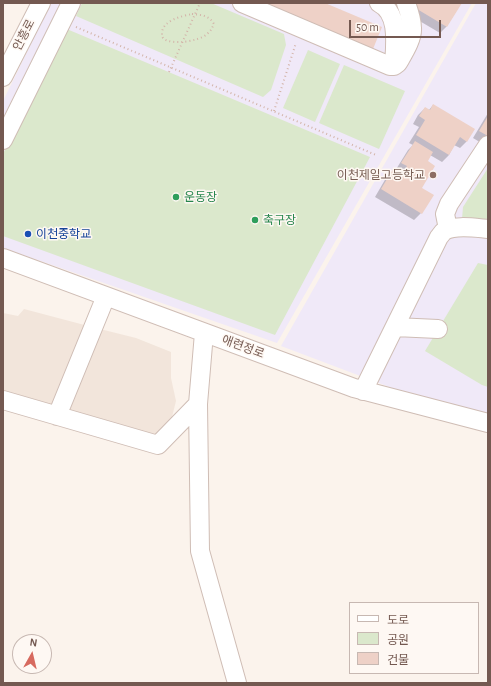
<!DOCTYPE html>
<html>
<head>
<meta charset="utf-8">
<style>
	body { margin:0 }
	#map { position:relative; width:491px; height:686px; overflow:hidden; background:#fbf3ec; font-family:"Alegreya Sans","Noto Sans KR",sans-serif }
	canvas { display:block }
	.frame { position:absolute; inset:0; border:4px solid #745951; pointer-events:none }
	.legend { position:absolute; left:349px; top:602px; width:130px; height:72px; box-sizing:border-box; background:#fef8f3; border:1px solid #c7b8b2; margin:0; padding:5px 7px; list-style:none; font-size:12px; color:#745951 }
	.legend li { display:flex; align-items:center; gap:8px; height:20px }
	.legend b { width:20px; border:1px solid #c7b8b2 }
	.north { position:absolute; left:12px; top:634px; width:40px; height:40px; box-sizing:border-box; background:#fef8f3; border:1px solid #c7b8b2; border-radius:50%; rotate:8deg; font-size:11px; font-weight:700; line-height:16px; text-align:center; color:#745951 }
	.north::after { content:''; display:block; margin:auto; width:14px; height:18px; background:#d76a5f; clip-path:polygon(50% 0,100% 100%,50% 72%,0 100%) }
	.scale { position:absolute; left:349px; top:20px; width:92px; height:18px; box-sizing:border-box; border:2px solid #745951; border-top:0; padding-left:5px; font-size:12px; line-height:14px; white-space:nowrap; color:#745951; -webkit-text-stroke:3px #fef8f3; paint-order:stroke }
</style>
</head>
<body>
<div id="map">
<canvas width="491" height="686"></canvas>
<div class="frame"></div>
<ul class="legend">
<li><b style="height:5px;background:#fff"></b>도로</li>
<li><b style="height:11px;background:#dbe8cc"></b>공원</li>
<li><b style="height:11px;background:#eed1c7"></b>건물</li>
</ul>
<div class="north">N</div>
<div class="scale">50 m</div>
</div>
<script>
const c = document.querySelector('canvas').getContext('2d');
c.lineJoin = 'round';
function fill(path, color) {
  c.fillStyle = color;
  c.fill(path, 'evenodd');
}
function trace(path, color, width, dash) {
  c.strokeStyle = color;
  c.lineWidth = width;
  c.lineCap = dash ? 'butt' : 'round';
  c.setLineDash(dash || []);
  c.stroke(path);
}
function write(font, color, halo, rows, align = 'center') {
  c.font = font + ' "Alegreya Sans","Noto Sans KR",sans-serif';
  c.lineWidth = 3;
  c.setLineDash([]);
  c.textBaseline = 'middle';
  c.strokeStyle = halo;
  c.fillStyle = color;
  for (const [text, x, y, turn = 0] of rows) {
    c.save();
    c.translate(x, y);
    c.rotate((+turn || 0) * Math.PI / 180);
    c.textAlign = isNaN(turn) ? turn : align;
    if (halo) c.strokeText(text, 0, 0);
    c.fillText(text, 0, 0);
    c.restore();
  }
}
const residential = new Path2D(`
	M24 309 92 327 136 338 171 352V378L176 401 170 425 159 435 105 422 3 391V313L18 316Z`);
const education = new Path2D(`
	M51 3H472L277 343 3 248V101Z
	M476 3H488V414L400 391 281 346Z`);
const green = new Path2D(`
	M82 3H211L284 34 286 45 271 90 263 97 76 16Z
	M62 27 370 157 275 335 3 236V154Z
	M308 50 340 64 315 122 283 108Z
	M344 65 405 91 379 149 319 123Z
	M488 168V222L462 219 463 207Z
	M478 263 488 265V387L482 385 425 351Z`);
const shadow = new Path2D(`
	M244 3H323L381 28 366 55Z
	M412 3H461L447 26 440 33 406 13Z
	M433 105 467 141 460 148 454 145 449 155 442 162 430 155 426 161 421 188V213L414 220 375 197 386 178 393 171H395L408 150 413 145 409 143 419 127 413 124 418 115 425 108 429 110Z
	M488 113V147L473 138Z`);
const building = new Path2D(`
	M266 3H325L382 27 373 49Z
	M414 3H462L447 27 412 6Z
	M433 104 475 129 467 142 460 137 449 155 416 135 425 120 419 116 425 107 430 110Z
	M488 116V136L479 131Z
	M415 141 433 152 428 161 435 166 422 188 434 195 422 214 381 189 393 169 402 174 407 166 401 163Z`);
const path = new Path2D(`
	M192 14C201 15 209 15 214 24 212 28 211 31 207 34 200 41 171 46 163 38 162 36 162 35 162 32 164 20 182 16 192 14Z
	M76 27 376 155
	M169 72 200 3
	M274 111 296 43`);
const minor = new Path2D(`
	M242 3 390 66H394L398 63C403 54 413 39 412 28 412 20 409 11 406 3
	M379 3C400 13 395 46 394 65
	M3 77 41 3
	M3 140 71 3
	M448 229 445 214 449 204 488 145
	M3 258 354 388 488 423
	M395 327 438 329
	M204 333 198 404 200 551 237 683
	M363 391 439 237C440 236 443 232 443 232 453 224 476 228 488 229
	M3 400 158 445 198 404
	M57 416 106 296`);
const markers = [
	[433,175,4,"#8d6e63"],
	[176,197,4,"#2e9e5b"],
	[255,220,4,"#2e9e5b"],
	[28,234,4,"#1a4fb4"]
];
const streetNames = [
	["안흥로",24,35,-63],
	["애련정로",243,347,20]
];
const educationNames = [
	["이천제일고등학교",425,175]
];
const leisureNames = [
	["운동장",184,197],
	["축구장",263,220]
];
const transitNames = [
	["이천중학교",36,234]
];
fill(residential, '#f2e5db');
fill(education, '#f0e9f8');
fill(green, '#dbe8cc');
fill(shadow, '#0003');
fill(building, '#eed1c7');
trace(minor, '#cfbdb5', 20);
trace(path, '#d3b4a9', 2, [1, 3]);
trace(minor, '#fff', 18);
for (const [x, y, r, color] of markers) {
  const dot = new Path2D();
  dot.arc(x, y, r, 0, 2 * Math.PI);
  c.fillStyle = color;
  c.fill(dot);
  trace(dot, '#fef8f3', 1.5);
}
write('12px', '#745951', '#fef8f3', streetNames);
write('12px', '#785e54', '#fef8f3', educationNames, 'right');
write('12px', '#27864d', '#fef8f3', leisureNames, 'left');
write('12px', '#164399', '#fef8f3', transitNames, 'left');
</script>
</body>
</html>
